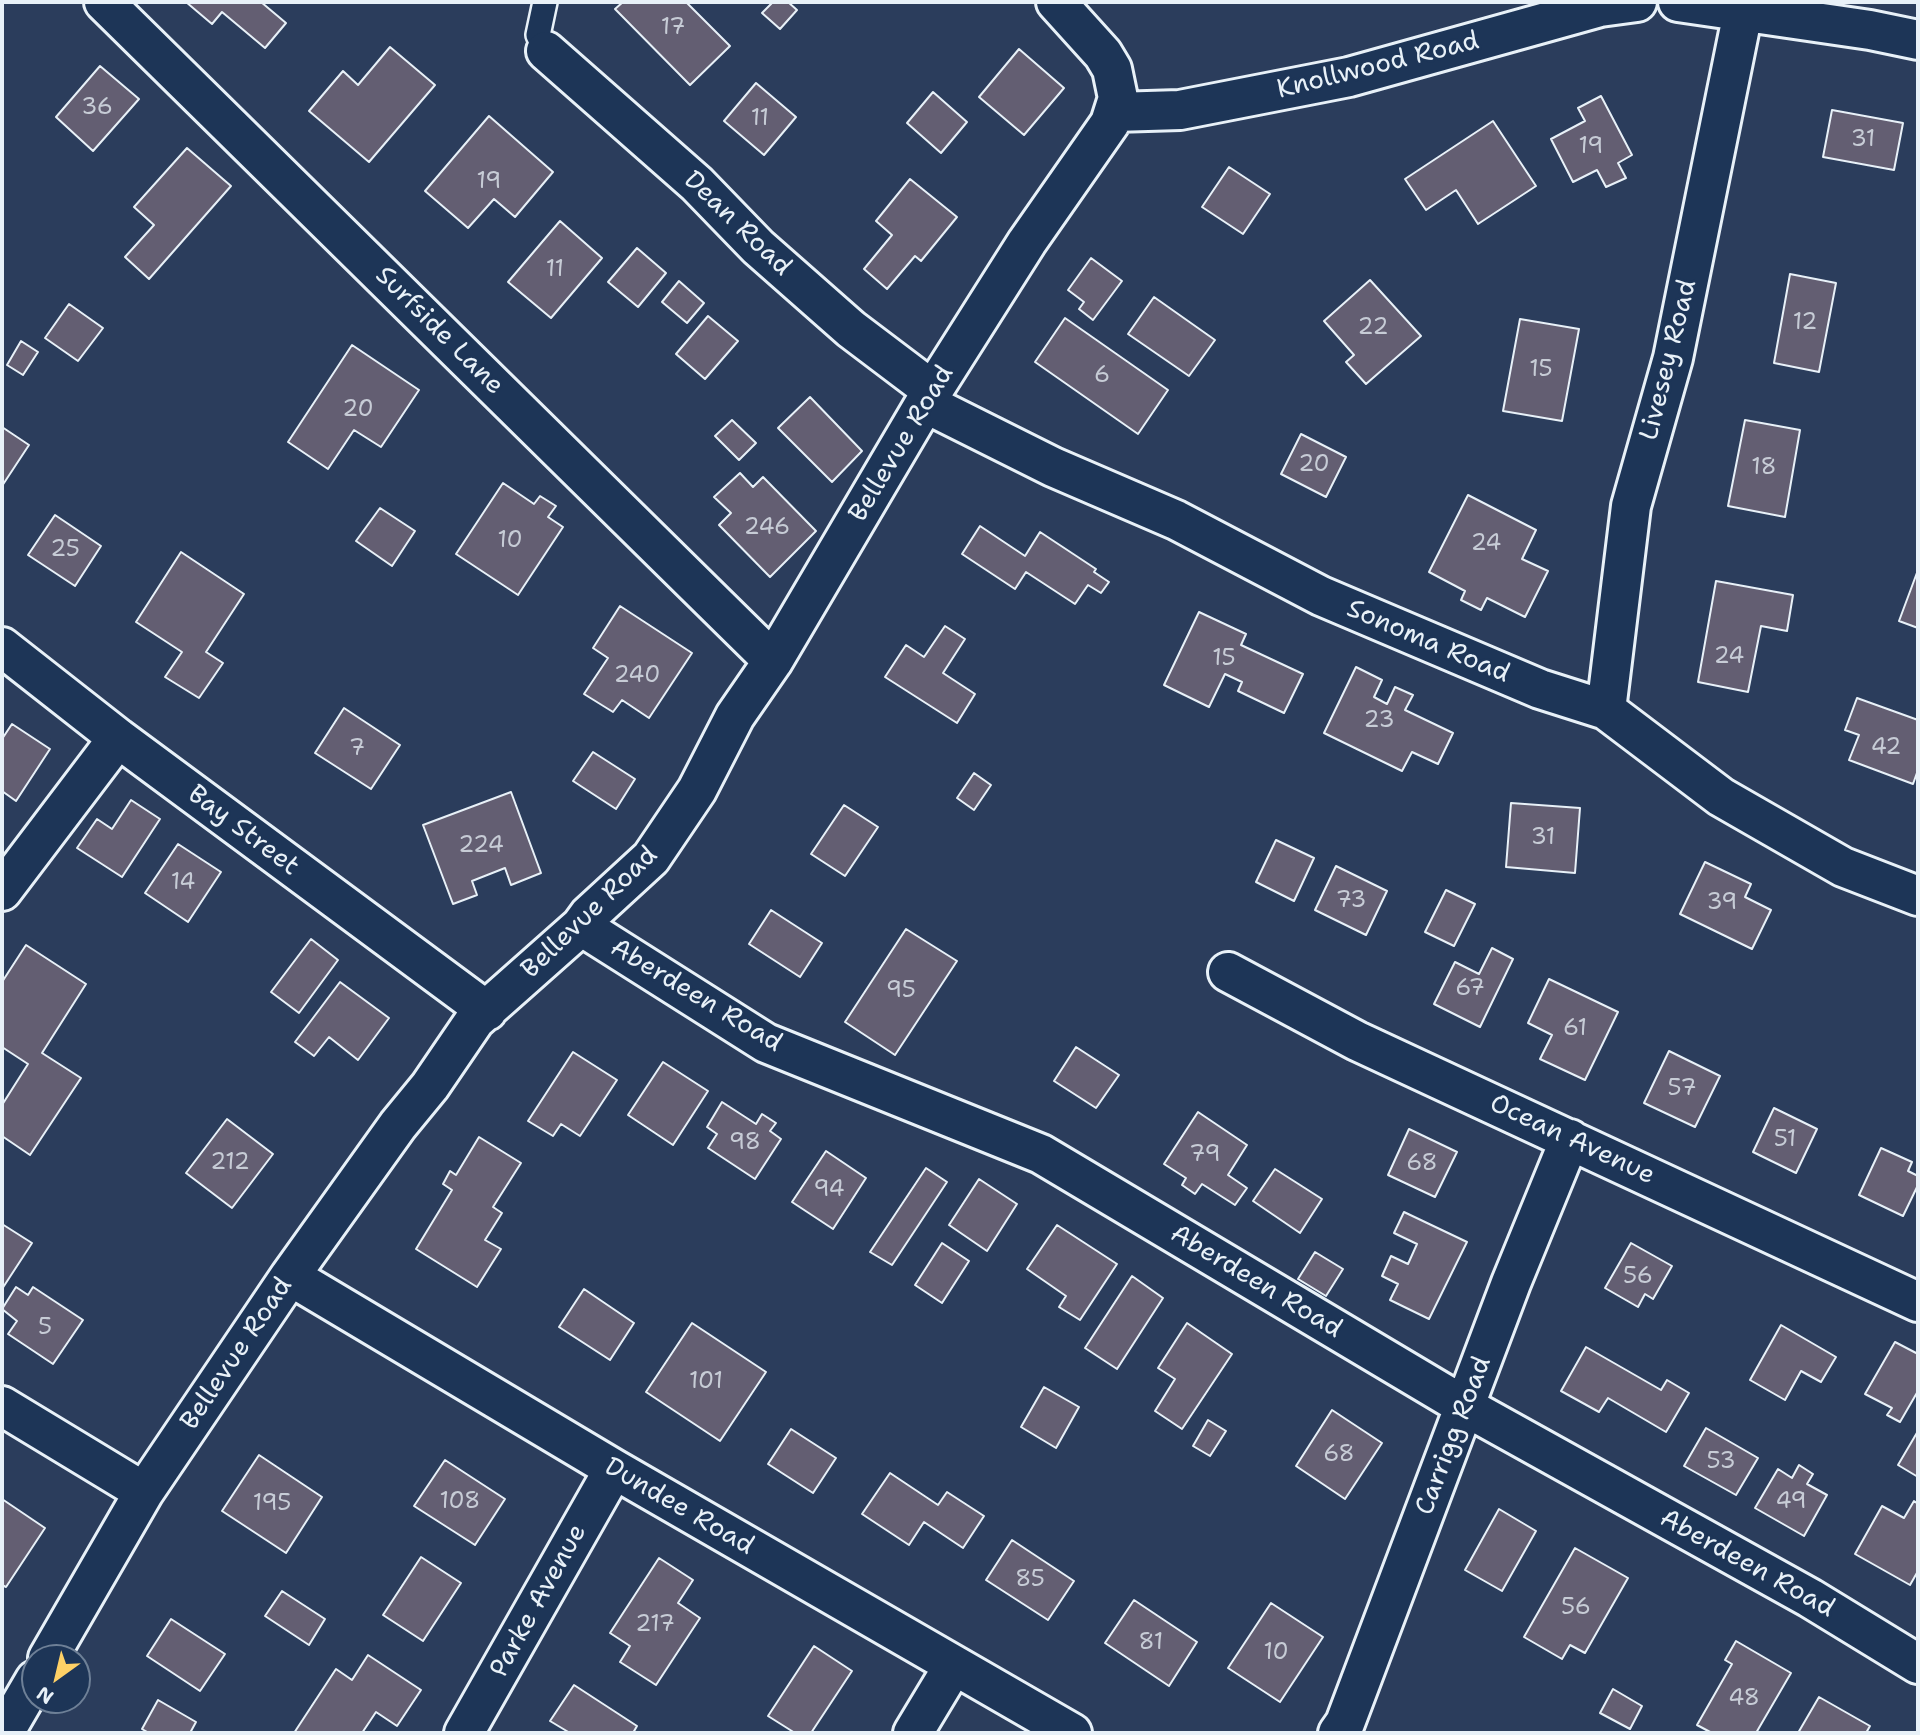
<!DOCTYPE html>
<html>
<head>
<meta charset="utf-8">
<style>
	body { margin:0 }
	#map { position:relative; width:1920px; height:1735px; overflow:hidden; background:#2b3d5c; font-family:"Shantell Sans",sans-serif }
	canvas { display:block }
	.frame { position:absolute; inset:0; border:4px solid #e8f1f8; pointer-events:none }
	.north { position:absolute; left:21px; top:1644px; width:70px; height:70px; box-sizing:border-box; background:#1d3557; border:2px solid #6e8097; border-radius:50%; rotate:214deg; font-size:19px; font-weight:700; line-height:28px; text-align:center; color:#e8f1f8 }
	.north::after { content:''; display:block; margin:auto; width:24px; height:32px; background:#ffd166; clip-path:polygon(50% 0,100% 100%,50% 72%,0 100%) }
</style>
</head>
<body>
<div id="map">
<canvas width="1920" height="1735"></canvas>
<div class="frame"></div>
<div class="north">N</div>
</div>
<script>
const c = document.querySelector('canvas').getContext('2d');
c.lineJoin = 'round';
function fill(path, color) {
  c.fillStyle = color;
  c.fill(path, 'evenodd');
}
function trace(path, color, width, dash) {
  c.strokeStyle = color;
  c.lineWidth = width;
  c.lineCap = dash ? 'butt' : 'round';
  c.setLineDash(dash || []);
  c.stroke(path);
}
function write(font, color, halo, rows, align = 'center') {
  c.font = font + ' "Shantell Sans",sans-serif';
  c.lineWidth = 5;
  c.setLineDash([]);
  c.textBaseline = 'middle';
  c.strokeStyle = halo;
  c.fillStyle = color;
  for (const [text, x, y, turn = 0] of rows) {
    c.save();
    c.translate(x, y);
    c.rotate((+turn || 0) * Math.PI / 180);
    c.textAlign = isNaN(turn) ? turn : align;
    if (halo) c.strokeText(text, 0, 0);
    c.fillText(text, 0, 0);
    c.restore();
  }
}
const building = new Path2D(`
	M186 2H261L286 23 265 48 222 12 212 24Z
	M623 2H686L730 46 690 85 615 9Z
	M773 2H788L797 10 780 29 762 13Z
	M390 47 435 85 369 162 309 111 343 71 358 85Z
	M1019 49 1064 88 1024 135 979 97Z
	M100 66 139 99 93 151 56 117Z
	M756 83 796 117 764 155 724 121Z
	M933 92 967 122 941 153 907 123Z
	M1601 96 1632 155 1618 163 1626 178 1606 187 1597 170 1573 182 1551 139 1585 121 1578 108Z
	M1832 110 1903 123 1894 170 1823 157Z
	M489 116 553 172 515 217 494 199 468 228 425 191Z
	M1493 121 1536 186 1478 224 1456 190 1426 210 1405 179Z
	M187 148 231 186 149 279 125 257 154 225 134 207Z
	M1229 167 1270 194 1243 234 1202 207Z
	M910 179 957 217 921 261 915 256 887 289 864 269 892 235 876 221Z
	M560 221 602 258 551 318 508 282Z
	M637 248 666 273 638 307 608 282Z
	M1091 258 1122 281 1093 320 1079 309 1084 302 1068 290Z
	M1790 274 1836 283 1819 372 1774 363Z
	M1370 280 1421 336 1366 384 1346 362 1354 355 1324 321Z
	M679 281 704 303 687 323 662 302Z
	M1154 297 1215 340 1189 376 1128 334Z
	M69 304 103 328 78 361 45 338Z
	M708 316 738 341 705 379 676 354Z
	M1065 318 1168 390 1138 434 1035 362Z
	M1520 319 1579 329 1562 421 1503 411Z
	M21 341 38 352 23 375 7 365Z
	M352 345 419 390 381 447 354 430 328 469 288 442Z
	M810 397 862 451 832 482 778 428Z
	M732 420 756 443 739 460 715 436Z
	M1745 420 1800 430 1785 517 1728 506Z
	M2 427 29 445 2 486Z
	M1301 434 1346 457 1326 497 1281 474Z
	M740 473 753 487 763 477 816 531 770 577 719 525 731 513 714 497Z
	M503 483 534 504 540 496 556 506 548 517 563 527 518 595 456 554Z
	M1468 495 1536 530 1522 559 1548 571 1525 617 1487 598 1481 610 1461 600 1465 591 1429 572Z
	M380 508 415 531 392 566 356 541Z
	M55 515 101 546 75 586 28 555Z
	M980 526 1025 556 1040 532 1096 569 1094 572 1109 582 1101 593 1088 585 1075 604 1026 572 1015 589 962 554Z
	M181 552 244 594 206 652 223 663 199 698 165 677 182 652 136 622Z
	M1918 570V628L1899 621Z
	M1716 581 1793 595 1787 631 1761 626 1748 692 1698 682Z
	M620 606 692 653 649 718 622 700 613 712 584 694 608 658 593 648Z
	M1199 612 1246 634 1241 645 1303 674 1284 713 1238 691 1242 682 1225 674 1209 707 1164 685Z
	M945 626 965 639 943 673 975 694 957 723 885 677 906 645 924 657Z
	M1356 667 1382 680 1374 697 1387 704 1395 687 1413 695 1405 710 1453 733 1438 764 1412 752 1402 771 1324 733Z
	M1857 698 1918 720V770L1913 784 1849 760 1859 735 1845 730Z
	M344 708 400 745 371 789 315 753Z
	M12 724 50 749 16 801 2 791V739Z
	M593 752 635 779 616 809 573 781Z
	M974 773 991 785 974 810 957 798Z
	M511 792 541 873 511 885 505 868 472 881 477 895 453 904 423 825Z
	M131 800 160 819 122 877 77 848 97 819 112 829Z
	M1511 803 1580 808 1575 873 1506 867Z
	M844 805 878 827 845 876 811 854Z
	M1276 840 1314 858 1294 901 1256 882Z
	M178 844 221 872 188 922 145 893Z
	M1705 862 1751 884 1745 897 1771 910 1752 949 1680 914Z
	M1336 866 1387 891 1366 935 1315 910Z
	M1446 890 1475 904 1454 946 1425 932Z
	M771 910 822 943 800 977 749 944Z
	M906 929 957 961 895 1055 845 1022Z
	M311 939 338 960 299 1013 271 992Z
	M26 945 86 984 42 1053 81 1078 30 1155 2 1136V1105L28 1064 2 1047V982Z
	M1492 948 1513 959 1480 1027 1434 1004 1455 962 1479 974Z
	M1549 979 1618 1012 1585 1080 1540 1059 1552 1035 1528 1023Z
	M340 982 389 1018 358 1060 329 1037 314 1056 295 1042Z
	M1076 1047 1119 1075 1096 1108 1054 1081Z
	M1669 1051 1720 1076 1695 1127 1644 1103Z
	M573 1052 617 1080 580 1136 561 1124 553 1136 528 1121Z
	M663 1062 708 1091 673 1145 628 1115Z
	M722 1102 756 1124 762 1114 776 1123 770 1131 781 1139 755 1179 708 1148 717 1134 707 1127Z
	M1774 1108 1817 1129 1796 1173 1753 1152Z
	M1198 1112 1247 1145 1228 1175 1247 1188 1235 1205 1202 1184 1195 1194 1182 1185 1186 1178 1164 1164Z
	M227 1119 273 1154 232 1208 186 1173Z
	M1409 1129 1457 1152 1435 1197 1388 1175Z
	M479 1137 521 1163 493 1207 502 1213 485 1240 501 1249 477 1287 416 1249 452 1190 443 1184 450 1171 456 1175Z
	M1881 1148 1912 1162 1908 1171 1918 1176V1185L1903 1216 1859 1195Z
	M826 1151 866 1178 833 1229 792 1202Z
	M926 1168 947 1182 892 1265 870 1252Z
	M1275 1169 1322 1199 1300 1233 1253 1201Z
	M979 1179 1017 1204 987 1251 949 1225Z
	M1404 1212 1467 1242 1429 1319 1390 1300 1398 1284 1382 1276 1391 1256 1408 1264 1417 1244 1394 1233Z
	M2 1224 32 1243 2 1289Z
	M1057 1225 1117 1264 1080 1320 1059 1307 1066 1296 1027 1269Z
	M942 1243 969 1261 942 1303 915 1285Z
	M1631 1243 1672 1266 1653 1299 1645 1294 1638 1307 1605 1288Z
	M1315 1252 1343 1269 1326 1296 1298 1279Z
	M1132 1276 1163 1298 1117 1369 1085 1348Z
	M16 1287 28 1295 33 1287 83 1320 53 1364 8 1334 17 1321 2 1309Z
	M584 1289 634 1323 610 1360 559 1327Z
	M692 1323 766 1372 720 1441 646 1392Z
	M1187 1323 1232 1354 1182 1429 1155 1411 1175 1379 1158 1368Z
	M1781 1325 1836 1357 1821 1382 1801 1371 1785 1400 1750 1380Z
	M1895 1342 1918 1354V1391L1900 1422 1887 1415 1892 1408 1865 1394Z
	M1586 1347 1661 1390 1667 1380 1689 1393 1666 1432 1608 1398 1599 1412 1561 1391Z
	M1044 1387 1079 1407 1056 1448 1021 1427Z
	M1332 1410 1382 1443 1345 1499 1296 1466Z
	M1208 1420 1226 1431 1210 1456 1193 1446Z
	M1706 1428 1758 1458 1736 1495 1684 1466Z
	M791 1429 836 1458 813 1493 768 1464Z
	M1918 1431V1477L1898 1465Z
	M259 1455 322 1497 286 1553 222 1511Z
	M445 1460 505 1499 475 1545 414 1506Z
	M1799 1465 1813 1474 1807 1484 1827 1495 1804 1536 1755 1508 1778 1469 1792 1478Z
	M890 1473 938 1505 947 1492 984 1516 963 1548 924 1522 909 1545 862 1514Z
	M2 1499 45 1528 6 1587 2 1585Z
	M1914 1501 1918 1504V1571L1910 1585 1855 1554 1882 1506 1904 1518Z
	M1499 1509 1536 1531 1502 1591 1465 1570Z
	M1012 1540 1074 1581 1048 1620 986 1580Z
	M1575 1548 1628 1578 1585 1653 1570 1645 1562 1659 1524 1637Z
	M421 1557 461 1583 423 1641 383 1615Z
	M659 1558 693 1580 678 1603 700 1618 656 1685 620 1662 630 1646 610 1633Z
	M282 1591 325 1619 309 1645 265 1616Z
	M1134 1600 1197 1642 1169 1686 1105 1643Z
	M1271 1603 1323 1637 1280 1702 1228 1668Z
	M171 1619 225 1654 200 1691 147 1656Z
	M1736 1641 1791 1673 1756 1733H1712L1697 1725 1732 1664 1725 1660Z
	M814 1646 852 1671 811 1733H795L768 1716Z
	M368 1655 421 1690 397 1726 376 1712 362 1733H294L336 1669 352 1680Z
	M574 1685 637 1726 633 1733H570L550 1721Z
	M1613 1689 1642 1706 1630 1729 1600 1713Z
	M1819 1697 1870 1726 1866 1733H1798Z
	M158 1700 196 1722 190 1733H149L142 1729Z`);
const service = new Path2D(`
	M545 2 538 35 546 51`);
const minor = new Path2D(`
	M104 2 773 661
	M1678 2 1870 30 1918 40
	M546 51 697 184 758 247 851 329 933 391
	M1115 112 1180 110 1349 77 1600 7 1637 2
	M925 403 1053 467 1176 520 1321 596 1540 689 1606 710 1721 797 1843 867 1918 896
	M2 647 118 738 487 1011
	M1606 710 1631 506 1673 358 1743 12
	M2 891 118 738
	M581 926 766 1043 1041 1154 1466 1407 1810 1598 1918 1664
	M1228 972 1357 1041 1918 1302
	M290 1276 614 1469 1072 1733
	M2 1406 144 1492
	M48 1658 144 1492 290 1276 398 1125 430 1086 475 1020 581 926 589 915 651 858 697 790 735 716 773 661 925 403 1027 242 1110 123 1118 98 1112 69 1103 54 1056 2
	M4 1733 35 1680
	M464 1733 614 1469
	M913 1733 954 1665
	M1338 1733 1345 1723 1511 1283 1570 1139`);
const numberNames = [
	["17",673,28],
	["36",97,108],
	["11",760,119],
	["31",1863,140],
	["19",1591,147],
	["19",489,182],
	["11",555,270],
	["12",1805,323],
	["22",1373,328],
	["15",1541,370],
	["6",1102,376],
	["20",358,410],
	["20",1314,465],
	["18",1764,468],
	["246",767,528],
	["10",510,541],
	["24",1486,544],
	["25",65,550],
	["24",1729,657],
	["15",1224,659],
	["240",637,676],
	["23",1379,721],
	["42",1886,748],
	["7",357,749],
	["31",1543,838],
	["224",481,846],
	["14",183,883],
	["73",1351,901],
	["39",1722,903],
	["67",1470,989],
	["95",901,991],
	["61",1575,1029],
	["57",1682,1089],
	["51",1785,1140],
	["98",745,1143],
	["79",1205,1155],
	["212",230,1163],
	["68",1422,1164],
	["94",829,1190],
	["56",1638,1277],
	["5",45,1328],
	["101",706,1382],
	["68",1339,1455],
	["53",1721,1462],
	["108",460,1502],
	["49",1791,1502],
	["195",272,1504],
	["85",1030,1580],
	["56",1576,1608],
	["217",655,1625],
	["81",1151,1643],
	["10",1276,1653],
	["48",1744,1699]
];
const streetNames = [
	["Knollwood Road",1378,66,-14],
	["Dean Road",737,224,44],
	["Surfside Lane",439,331,45],
	["Livesey Road",1669,360,-76],
	["Bellevue Road",902,444,-59],
	["Sonoma Road",1428,642,23],
	["Bay Street",243,831,37],
	["Bellevue Road",590,913,-44],
	["Aberdeen Road",696,996,31],
	["Ocean Avenue",1572,1140,25],
	["Aberdeen Road",1256,1282,31],
	["Bellevue Road",237,1354,-56],
	["Carrigg Road",1454,1436,-69],
	["Dundee Road",679,1507,30],
	["Aberdeen Road",1747,1564,29],
	["Parke Avenue",539,1601,-61]
];
fill(building, '#635e72');
trace(building, '#e8f1f8', 2);
trace(service, '#e8f1f8', 28);
trace(minor, '#e8f1f8', 44);
trace(service, '#1d3557', 23);
trace(minor, '#1d3557', 38);
write('23px', '#c7ccd6', null, numberNames);
write('26px', '#e8f1f8', '#1d3557', streetNames);
</script>
</body>
</html>
